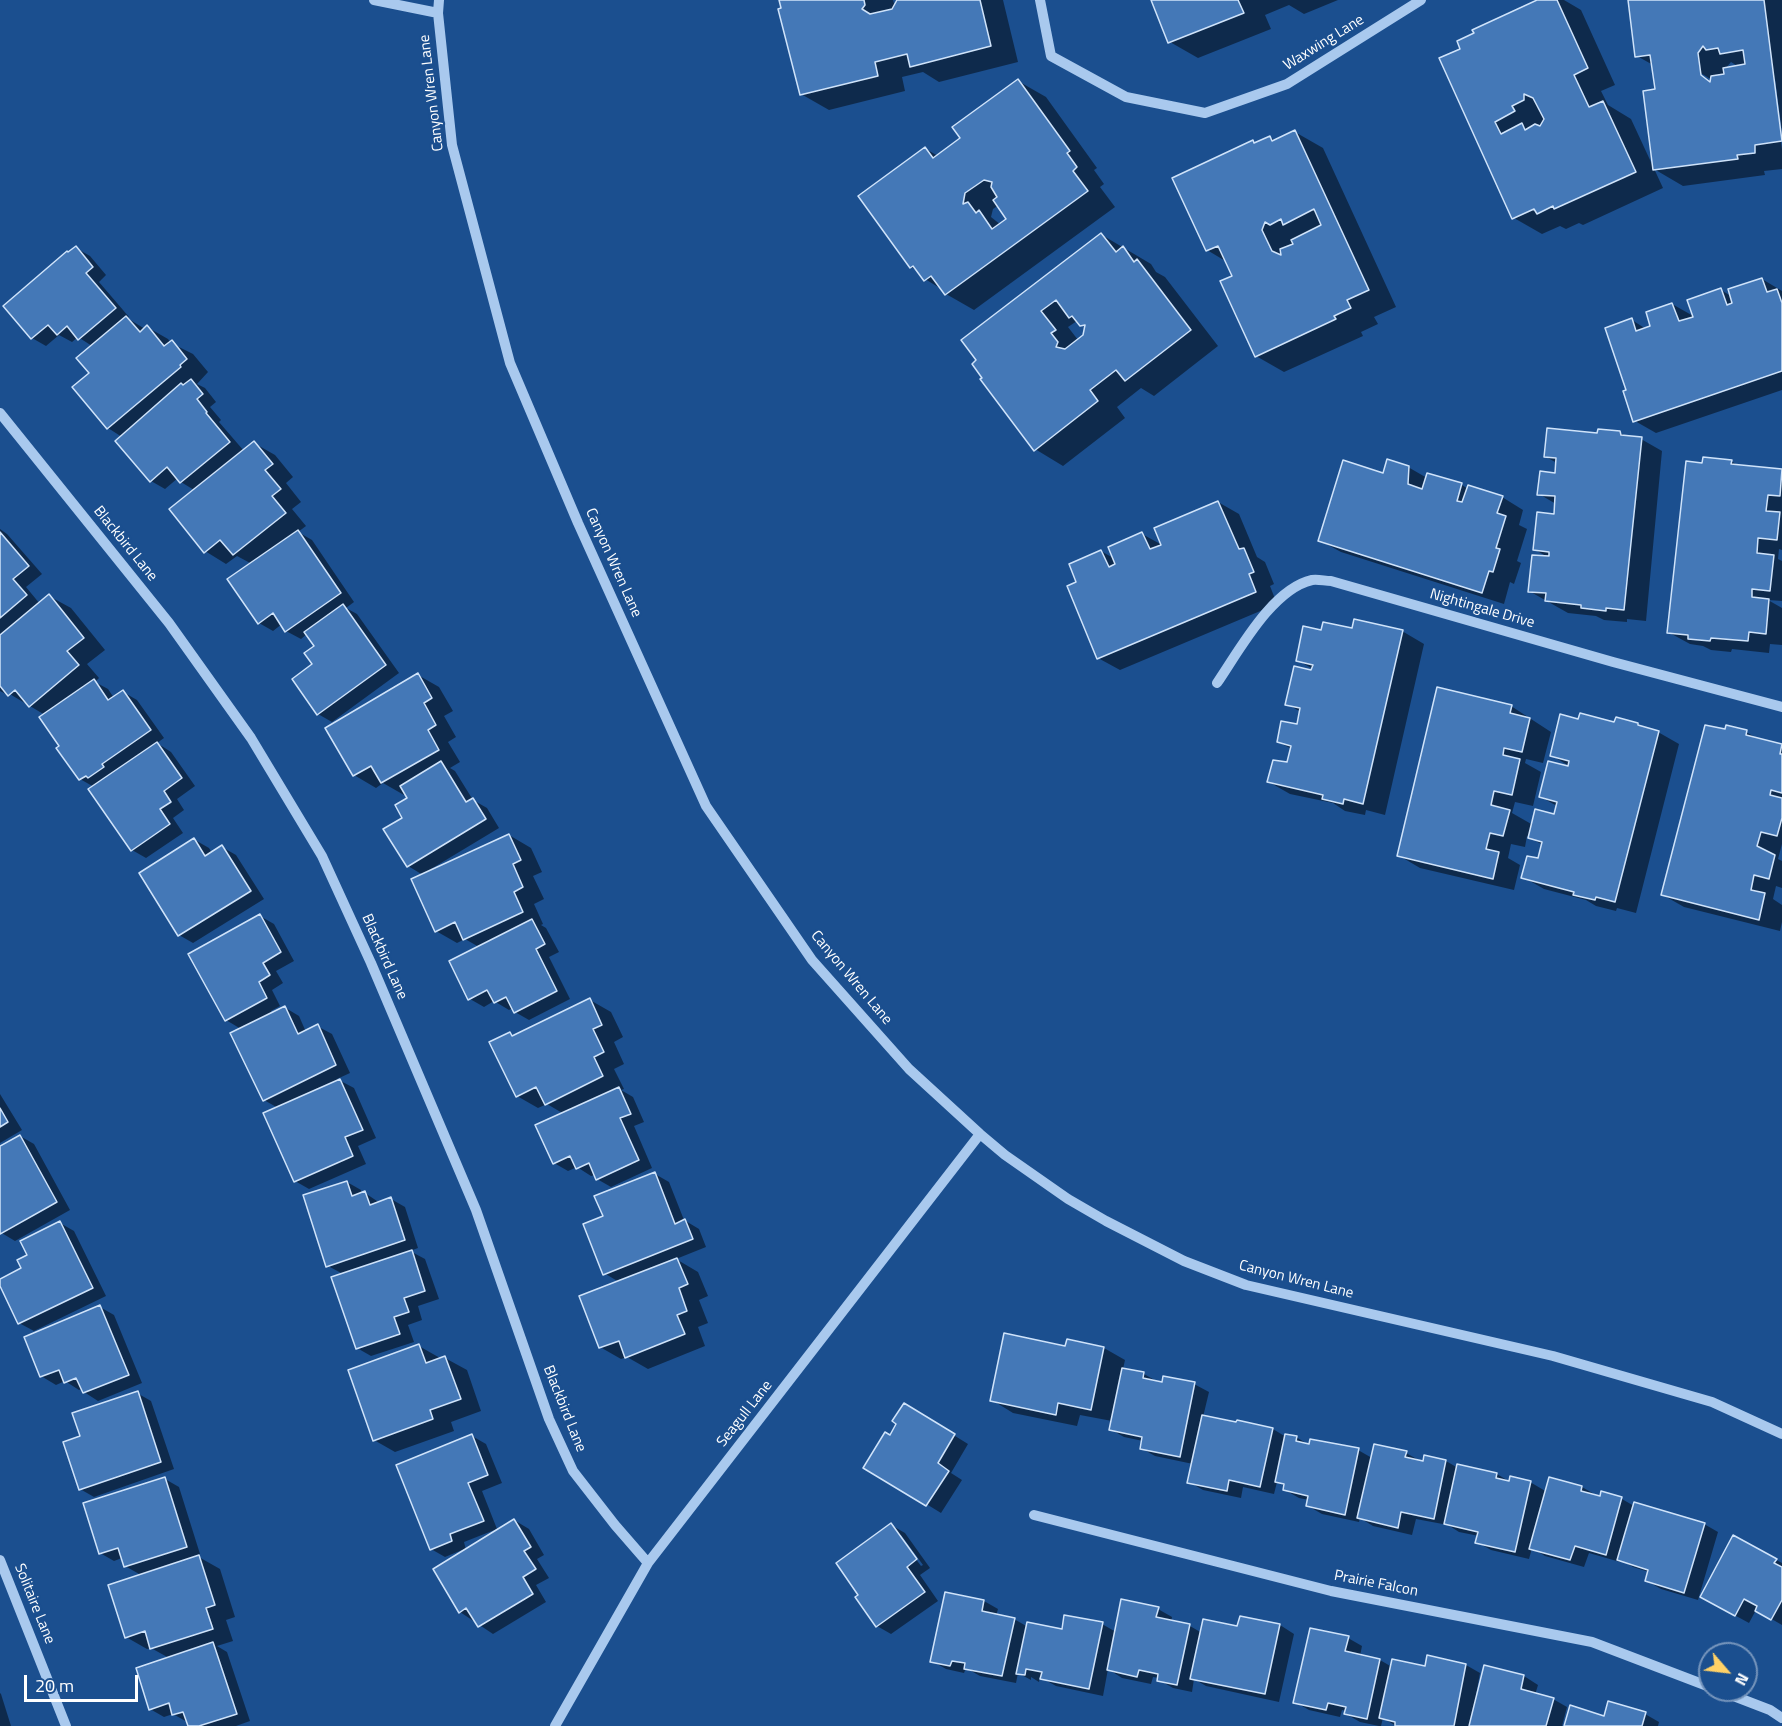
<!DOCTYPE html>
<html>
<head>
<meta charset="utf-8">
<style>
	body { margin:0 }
	#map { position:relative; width:1782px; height:1726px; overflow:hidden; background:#1b4f8f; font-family:"Titillium Web",sans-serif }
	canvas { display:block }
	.north { position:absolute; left:1698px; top:1642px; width:60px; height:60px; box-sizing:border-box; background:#1b4f8f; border:2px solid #7695bc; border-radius:50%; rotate:118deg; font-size:16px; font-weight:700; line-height:24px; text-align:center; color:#fff }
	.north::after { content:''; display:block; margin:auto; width:21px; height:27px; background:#ffd166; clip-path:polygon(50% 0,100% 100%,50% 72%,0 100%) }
	.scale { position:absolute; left:24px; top:1675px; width:114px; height:27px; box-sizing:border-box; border:3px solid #fff; border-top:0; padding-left:8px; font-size:18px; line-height:21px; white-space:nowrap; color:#fff; -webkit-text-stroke:4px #1b4f8f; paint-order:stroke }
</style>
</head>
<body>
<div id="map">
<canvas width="1782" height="1726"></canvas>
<div class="north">N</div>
<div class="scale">20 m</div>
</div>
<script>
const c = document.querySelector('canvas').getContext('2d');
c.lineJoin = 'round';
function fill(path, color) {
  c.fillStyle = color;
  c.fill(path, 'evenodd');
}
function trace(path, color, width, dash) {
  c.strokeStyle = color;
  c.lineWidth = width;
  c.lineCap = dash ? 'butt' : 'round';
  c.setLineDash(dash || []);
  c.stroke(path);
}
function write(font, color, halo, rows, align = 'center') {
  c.font = font + ' "Titillium Web",sans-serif';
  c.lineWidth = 4.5;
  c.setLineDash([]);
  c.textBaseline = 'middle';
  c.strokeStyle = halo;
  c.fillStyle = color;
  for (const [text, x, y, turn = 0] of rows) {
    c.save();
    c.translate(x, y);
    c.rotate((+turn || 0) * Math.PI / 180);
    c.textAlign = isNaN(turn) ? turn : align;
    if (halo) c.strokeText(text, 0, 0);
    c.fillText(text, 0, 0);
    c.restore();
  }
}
const shadow = new Path2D(`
	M781 0H893L895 7 898 1 896 0H1003L1018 62 939 82 923 72 902 77 905 91 829 110 801 94Z
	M1152 0H1338L1304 14 1289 5 1265 15 1271 29 1198 58 1170 42Z
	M1540 0H1564L1581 10 1615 85 1601 91 1608 105 1631 119 1663 188 1583 225 1579 223 1566 229 1560 226 1542 234 1514 218 1462 49Z
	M1629 0H1782V132L1775 79H1772L1782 149V169L1764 171 1765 175 1683 186 1654 169 1656 91 1653 65 1637 56ZM1731 62 1739 67 1725 69ZM1696 70 1712 80V83L1694 73Z
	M1018 81 1046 97 1097 168 1094 170 1104 184 1100 187 1115 207 974 310 946 294 943 290 925 279 920 272 911 267 926 149 938 156 962 138ZM999 205 1008 219 1001 225 991 217 993 209Z
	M1295 132 1323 148 1396 307 1374 317 1378 324 1361 332 1363 336 1284 372 1256 356 1234 277 1227 262 1207 250 1253 141 1256 143 1270 137 1276 141Z
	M1102 235 1151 264 1156 272 1165 277 1218 346 1154 396 1141 388 1117 407 1125 418 1063 466 1035 449 982 380ZM1077 321 1086 328 1084 336 1078 340 1068 327Z
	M76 248 90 256 106 275 99 282 129 317 127 318 145 329 147 327 168 339 171 343 193 354 208 372 197 384 205 388 216 402 210 407 221 420 219 422 244 451 254 443 275 455 293 477 286 483 301 502 292 509 306 526 298 532 312 540 354 602 346 608 357 614 399 673 332 722 318 714 314 665 316 646 307 634 301 639 286 631 282 624 273 631 259 623 252 564 237 556 226 564 205 551 194 490 181 482 178 478 165 489 151 481 122 437 108 428 74 387 91 373 92 346 78 337 72 342 59 335 46 346 32 338Z
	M1762 279 1782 291V390L1656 433 1635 421 1628 391 1632 320 1646 329 1652 327 1672 304 1695 317 1721 290 1731 296Z
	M1620 433 1628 437 1641 439 1662 451 1646 621 1627 619V622L1604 620 1596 616 1568 613 1529 591 1549 558 1534 549 1555 516 1556 504 1539 494 1556 474 1557 463 1546 457 1599 434Z
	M1731 461 1739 466 1782 470V550L1779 549 1778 559 1782 561V601L1768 600 1782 608V645L1770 644 1769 653 1732 649 1731 652 1711 650 1703 646 1690 644 1668 632 1703 464Z
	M1408 467 1427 478 1428 474 1462 485 1468 489 1502 497 1523 510 1519 525 1527 529 1517 561 1521 563 1514 584 1510 582 1504 604 1341 552 1319 540 1383 475Z
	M1218 502 1239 514 1257 557 1265 562 1274 584 1270 586 1277 604 1120 670 1098 658 1078 583 1101 551 1115 559 1142 534 1164 546Z
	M0 529 7 534 42 574 26 587 40 604 49 596 71 608 105 650 87 664 99 678 95 682 108 689 114 698 123 692 137 700 164 738 157 743 171 752 195 786 177 799 184 810 173 818 183 833 146 858 132 850 94 787 80 779 45 715 8 693 6 694 0 691Z
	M1353 630 1402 631 1424 644 1385 815 1366 810 1365 815 1345 811 1333 803 1290 794 1269 782 1288 764 1292 749 1278 742 1298 726 1301 712 1287 704 1313 669 1297 660 1322 632Z
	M418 675 439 687 453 711 444 716 456 737 448 742 460 762 450 768 455 771 473 800 487 808 499 828 431 869 432 871 509 835 531 848 542 872 533 876 544 899 534 904 543 924 541 925 546 928 559 952 549 957 570 999 529 1020 515 1012 513 1008 509 1010 494 1001 484 1007 470 999 479 947 465 939 457 943 436 931 423 875 408 866 404 819 409 798 406 793 404 795 383 783 376 788 354 775 327 728Z
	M1511 706 1551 732 1543 763 1526 759 1525 763 1541 772 1533 806 1515 802 1512 813 1533 825 1555 816 1557 806 1541 797 1574 769 1551 755 1579 721 1638 724 1646 729 1658 732 1679 744 1636 913 1617 908 1616 911 1596 906 1586 900 1544 889 1523 877 1539 860 1543 845 1527 836 1525 847 1511 844 1508 858 1520 865 1514 890 1420 868 1398 855Z
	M1726 731 1746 732 1760 740 1782 745V844L1778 859 1782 861V888L1776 886 1773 899 1782 905V922L1780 931 1684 907 1663 895Z
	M195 840 209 848 212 853 222 847 236 855 264 899 193 943 179 935Z
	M260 916 274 924 294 961 276 971 283 983 272 990 280 1006 271 1011 272 1013 284 1007 299 1016 306 1032 317 1026 332 1034 350 1073 337 1079 354 1088 376 1138 358 1146 366 1164 309 1189 295 1181 278 1108 264 1100 241 1029 226 1020Z
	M590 1000 611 1012 623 1037 614 1042 624 1064 614 1069 624 1089 621 1090 633 1097 644 1122 634 1126 652 1168 611 1187 597 1179 595 1175 591 1176 577 1167 568 1171 554 1163 564 1114 547 1104 538 1108 517 1096 510 1034 515 1037Z
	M0 1094 22 1130 0 1143Z
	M20 1136 34 1144 70 1210 15 1241 0 1232V1148Z
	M655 1174 669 1182 684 1220 699 1229 706 1247 676 1259 698 1272 708 1296 699 1300 708 1323 698 1327 705 1346 648 1369 627 1357 621 1359 600 1347 619 1282 604 1273 605 1217Z
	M347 1182 361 1190 362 1194 365 1193 380 1203 391 1199 405 1207 418 1248 410 1251 425 1259 439 1299 418 1306 422 1320 408 1325 414 1342 371 1356 357 1348 343 1274 328 1266Z
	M60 1223 74 1231 106 1296 34 1331 19 1323 0 1281 23 1269 29 1256Z
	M100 1307 114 1315 142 1383 98 1401 84 1392 82 1389 79 1390 65 1381 56 1385 41 1376 26 1338Z
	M419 1346 440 1358H445L467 1370 481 1411 451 1422 454 1431 395 1452 374 1440Z
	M1066 1348H1104L1125 1360 1123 1369 1144 1374 1158 1382 1194 1384 1209 1392 1203 1417 1237 1424 1238 1421 1273 1429 1286 1437H1296L1311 1446 1358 1450 1372 1458 1406 1453 1424 1463 1425 1457 1446 1461 1458 1468V1466L1497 1474 1510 1482H1530L1547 1492 1550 1478 1582 1487 1601 1498 1602 1493 1622 1499 1634 1506 1704 1524 1718 1532 1698 1600 1661 1589 1647 1581 1649 1572 1633 1567 1621 1560 1620 1562 1589 1553 1584 1567 1545 1556 1532 1548 1529 1559 1491 1550 1477 1542 1479 1536 1459 1532 1448 1525 1416 1519 1412 1535 1373 1526 1360 1518 1359 1522 1322 1514 1308 1506 1309 1500 1299 1498 1285 1490 1286 1486 1277 1482 1274 1494 1243 1487 1241 1498 1203 1490 1189 1482 1193 1464 1155 1456 1141 1448 1143 1441 1124 1437 1110 1429 1112 1421 1080 1415 1077 1426 1013 1413 992 1400Z
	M137 1393 151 1401 174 1469 94 1497 80 1489 82 1437Z
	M918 1413 968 1444 951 1473 962 1480 941 1513 866 1467 890 1437Z
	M472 1436 486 1444 502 1483 482 1491 497 1529 464 1542 466 1550 514 1520 529 1529 544 1555 537 1559 549 1578 536 1585 546 1602 493 1634 460 1612 462 1550 445 1557 431 1549Z
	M165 1479 179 1487 200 1554 197 1556 220 1569 235 1617 226 1620 233 1641 217 1646 227 1652 250 1721 236 1726H190L189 1723 173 1714 164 1717 150 1709 169 1658 151 1648 147 1649 126 1637 141 1575 125 1566 122 1558 114 1561 100 1553Z
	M891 1525 905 1533 930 1568 920 1575 938 1601 891 1634 877 1626ZM898 1535H901L923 1565 921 1566Z
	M1733 1537 1782 1563V1625L1756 1610 1749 1623 1716 1605Z
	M984 1601 998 1609 996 1616 1014 1619 1028 1627 1063 1631 1102 1624 1116 1632 1158 1609 1172 1617 1171 1622 1190 1626 1202 1633 1239 1628 1241 1617 1280 1625 1294 1634 1279 1702 1206 1686 1194 1679 1192 1692 1173 1688 1159 1680V1678L1153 1677 1151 1684 1122 1678 1108 1669 1103 1696 1056 1686 1040 1677 1039 1682 1031 1677V1680L1018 1673 1016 1683 980 1676 966 1668 964 1673 946 1669 932 1661Z
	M1348 1638 1362 1646 1360 1656 1380 1660 1392 1667H1426L1428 1657 1466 1665 1480 1673 1476 1695H1478L1524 1676 1538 1685 1535 1695 1553 1699 1567 1707 1562 1726H1396L1383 1718 1381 1726H1379L1360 1722 1346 1714V1711L1342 1710 1340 1717 1309 1710 1295 1702Z
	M0 1693 1 1694 11 1726H0Z
	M1645 1714 1659 1722 1658 1726H1565L1605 1717Z`);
const building = new Path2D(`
	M779 0H864L865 5 862 9 870 14 892 9 897 0H980L991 46 910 67 907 54 875 62 878 76 800 95 778 9 781 8Z
	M1151 0H1238L1244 13 1168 43Z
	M1537 0H1557L1588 68 1574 75 1589 107 1603 101 1636 172 1554 209 1553 206 1537 214 1534 209 1512 219 1439 58 1460 49 1457 41 1474 33 1472 30ZM1524 94 1533 98 1544 119 1540 126 1535 124 1525 130 1522 123 1501 134 1495 122 1515 111 1512 106 1524 100Z
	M1628 0H1764L1782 141 1755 145V153L1737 155 1738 159 1653 170 1643 91 1655 89 1650 55 1635 57ZM1703 46 1706 50 1718 48 1720 54 1743 50 1745 64 1723 68 1724 74 1711 76 1710 82 1701 75 1698 53Z
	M1018 79 1070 151 1067 153 1077 167 1073 171 1088 191 945 295 931 276 924 281 913 266 910 268 858 196 925 147 933 158 960 138 952 127ZM984 180 992 182 991 187 997 197 993 200 1006 219 992 229 979 210 976 213 968 202 963 204 965 193Z
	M1295 130 1369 290 1347 300 1351 308 1334 316 1336 319 1255 357 1220 281 1232 276 1218 246 1206 251 1172 178 1253 140 1254 143 1270 136 1272 141ZM1314 209 1321 225 1291 240 1293 244 1280 249 1281 255 1272 251 1262 230 1265 222 1270 225 1281 219 1283 225Z
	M1101 233 1116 252 1123 246 1134 262 1137 259 1191 330 1125 381 1116 370 1090 390 1098 401 1034 451 980 379 982 378 972 364 976 360 961 340ZM1056 300 1069 318 1072 316 1080 326 1085 325 1083 335 1065 349 1056 347 1058 342 1051 333 1056 330 1041 311Z
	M76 246 93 267 86 273 116 308 78 340 67 326 57 335 48 325 31 339 3 306 67 251 68 252Z
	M1762 278 1767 292 1777 289 1782 303V371L1633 422 1623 391 1626 390 1605 328 1632 318 1636 331 1650 326 1646 312 1672 303 1679 321 1693 317 1687 300 1721 288 1727 305 1732 303 1728 289Z
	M126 316 140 332 147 325 164 346 172 340 187 359 180 365 181 367 107 429 72 387 89 373 76 358Z
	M191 379 203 394 197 399 207 412 206 413 230 442 180 483 167 467 150 482 115 441 181 383 183 385Z
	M1547 428 1597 433 1598 429 1620 431 1621 435 1642 437 1624 610 1606 608V611L1581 608V605L1545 601 1546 593 1528 592 1532 555 1549 556V552L1533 550 1537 512 1554 514 1555 496 1537 495 1540 471 1555 473 1556 458 1544 457Z
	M254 441 273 464 265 470 281 489 272 496 286 513 233 555 220 540 204 553 169 509Z
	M1703 457 1732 460 1731 464 1782 469 1780 496 1768 495 1766 511 1780 512 1777 540 1758 538 1757 553 1774 555 1770 591 1752 589V597L1769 599 1766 634 1749 632 1748 641 1711 638 1710 641 1688 639V635L1667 633 1686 461 1702 463Z
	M1387 459 1409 466 1408 484 1422 489 1427 473 1462 483 1457 501 1462 502 1468 485 1503 496 1497 513 1506 516 1496 548 1500 549 1493 572 1489 571 1482 593 1318 541 1343 460 1383 473Z
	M1218 501 1239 549 1244 548 1254 572 1249 574 1256 592 1097 659 1067 586 1076 582 1069 564 1101 550 1109 567 1115 564 1108 547 1142 532 1150 549 1161 545 1154 528Z
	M298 530 341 593 285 632 273 613 258 624 227 579Z
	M0 532 29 566 13 579 27 595 0 618Z
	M49 594 84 638 67 651 79 665 29 707 15 690 8 696 0 686V635Z
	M343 604 386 665 317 715 292 679 312 664 304 653 314 646 304 632Z
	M1354 619 1403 630 1363 804 1344 799 1343 804 1322 799 1323 795 1267 782 1273 760 1287 762 1291 746 1277 742 1281 721 1297 724 1300 708 1285 705 1294 666 1311 670 1313 665 1296 661 1303 626 1321 630 1323 622 1352 628Z
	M418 673 432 698 424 703 436 725 428 730 439 750 381 783 371 766 353 776 325 728Z
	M94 679 108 700 123 690 151 730 102 764 104 767 88 778 86 776 79 780 56 748 59 746 39 717Z
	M1437 687 1512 705 1510 713 1530 718 1522 752 1504 748 1503 755 1520 759 1512 795 1494 791 1491 805 1510 810 1503 836 1490 833 1486 849 1499 852 1493 879 1397 856Z
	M1580 713 1614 722 1616 717 1638 723V725L1659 731 1615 902 1596 897 1595 900 1573 895 1574 892 1521 878 1527 856 1538 858 1542 842 1528 838 1535 809 1554 814 1557 802 1539 797 1548 761 1568 766 1569 761 1550 756 1560 714 1578 719Z
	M1705 725 1725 729 1726 725 1747 730 1746 735 1782 744 1780 754H1782V793L1771 790 1770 795 1782 798V818L1777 836 1761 832 1757 846 1775 855 1769 879 1754 875 1751 890 1765 893 1759 920 1661 895Z
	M157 742 182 778 164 791 171 802 160 809 170 824 131 851 88 789Z
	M441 761 466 802 473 798 486 819 407 867 383 829 402 818 395 805 407 798 400 786Z
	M509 834 521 860 513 864 523 887 514 892 523 912 463 940 455 922 435 932 411 879Z
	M194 838 205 856 222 845 251 891 178 936 139 873Z
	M260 914 281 952 263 963 270 975 259 982 267 998 225 1021 188 954Z
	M532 919 545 944 536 949 557 991 514 1013 506 997 494 1003 487 990 468 1000 449 961Z
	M590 998 602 1025 593 1029 604 1052 594 1057 603 1076 545 1105 536 1087 516 1097 489 1042 510 1032 512 1036Z
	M285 1006 298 1034 318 1024 336 1065 263 1101 230 1033Z
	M340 1079 363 1130 345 1137 353 1156 294 1182 263 1113Z
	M619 1087 631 1114 620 1118 639 1160 596 1180 589 1163 576 1169 570 1156 553 1164 535 1125Z
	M0 1108 8 1122 0 1127Z
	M20 1135 57 1202 0 1234V1146Z
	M655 1172 675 1224 685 1219 693 1239 603 1275 583 1224 603 1216 594 1196Z
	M347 1181 352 1196 365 1191 370 1205 391 1197 405 1240 326 1267 303 1195Z
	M60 1221 93 1288 18 1324 0 1286V1279L21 1268 17 1260 27 1255 20 1241Z
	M412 1250 425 1291 404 1298 409 1312 394 1317 400 1334 356 1349 331 1277Z
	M677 1258 688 1284 679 1288 687 1311 677 1315 685 1334 625 1358 619 1341 599 1348 579 1296Z
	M100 1305 129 1375 83 1393 76 1378 64 1383 59 1370 40 1377 24 1337Z
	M1004 1333 1065 1346 1067 1339 1104 1347 1091 1410 1058 1403 1056 1415 990 1401Z
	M419 1344 426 1363 445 1356 461 1399 430 1410 433 1419 373 1441 348 1370Z
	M1122 1368 1144 1372 1143 1378 1162 1382 1163 1376 1195 1382 1180 1457 1140 1449 1142 1437 1109 1430Z
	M138 1391 161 1462 79 1490 63 1442 80 1436 72 1413Z
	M904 1403 955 1434 938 1463 949 1471 926 1506 863 1468 885 1432 890 1435 896 1424 892 1421Z
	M1202 1415 1236 1422 1237 1420 1273 1428 1260 1487 1229 1480 1227 1491 1187 1483Z
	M472 1434 488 1475 468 1483 484 1521 450 1534 452 1541 430 1550 396 1465Z
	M1285 1434 1297 1436 1296 1441 1309 1444 1310 1439 1359 1448 1345 1515 1306 1506 1308 1496 1283 1490 1284 1484 1275 1482Z
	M1374 1444 1407 1451 1405 1457 1423 1461 1424 1455 1446 1460 1434 1519 1401 1512 1398 1528 1357 1518Z
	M1457 1464 1497 1473 1496 1478 1509 1481 1510 1476 1531 1481 1515 1552 1475 1543 1478 1532 1444 1524Z
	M165 1477 187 1547 124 1567 118 1548 99 1554 83 1503Z
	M1549 1477 1582 1486 1581 1491 1600 1496 1601 1491 1622 1497 1606 1555 1575 1546 1570 1560 1529 1549Z
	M1634 1502 1705 1523 1684 1593 1645 1581 1648 1570 1617 1560Z
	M514 1519 531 1547 524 1551 536 1569 523 1577 533 1594 478 1627 466 1608 459 1613 433 1569Z
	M891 1523 917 1559 907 1567 925 1592 876 1627 855 1597 858 1595 836 1563Z
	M1733 1535 1777 1559 1774 1563 1782 1567V1600L1771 1620 1755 1611 1757 1606 1744 1599 1735 1616 1700 1597Z
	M199 1555 215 1605 206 1608 213 1629 150 1649 145 1631 125 1638 108 1585Z
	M945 1592 984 1600 982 1611 1015 1618 1002 1676 964 1669 965 1663 952 1661 950 1666 930 1662Z
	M1121 1599 1159 1607 1156 1617 1190 1624 1177 1685 1157 1681 1158 1674 1139 1670 1137 1677 1107 1670Z
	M1064 1615 1103 1622 1089 1689 1040 1679 1042 1672 1026 1669 1025 1675 1016 1674 1027 1622 1062 1629Z
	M1240 1616 1280 1624 1265 1694 1190 1679 1203 1619 1237 1626Z
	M1310 1628 1349 1636 1345 1651 1380 1659 1367 1719 1344 1714 1346 1707 1328 1703 1326 1710 1293 1703Z
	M213 1642 237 1714 199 1726H188L183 1712 172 1715 169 1703 149 1710 136 1668Z
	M1427 1655 1466 1664 1454 1726H1395V1722L1379 1718 1392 1659 1425 1666Z
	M1484 1665 1524 1675 1521 1689 1554 1698 1546 1726H1469Z
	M1608 1701 1646 1712 1642 1726H1564L1570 1705 1604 1716Z`);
const minor = new Path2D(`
	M374 0 438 13
	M439 0 438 13 452 145 510 363 578 523 706 806 812 960 909 1069 980 1134 1005 1155 1068 1199 1106 1221 1184 1261 1246 1285 1553 1356 1712 1402 1782 1434
	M1040 0 1051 56 1126 97 1205 113 1287 84 1421 0
	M0 413 169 623 251 738 322 856 371 963 476 1210 549 1419 573 1471 615 1525 648 1563
	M1217 683C1239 651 1272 589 1312 580 1318 579 1325 581 1331 581L1613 662 1782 707
	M1034 1515 1331 1591 1592 1642 1710 1687
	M0 1560 66 1726
	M1718 1690 1770 1710 1782 1718
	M555 1726 648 1563 980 1134`);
const streetNames = [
	["Waxwing Lane",1324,43,-32],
	["Canyon Wren Lane",432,93,-97],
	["Blackbird Lane",125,544,51],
	["Canyon Wren Lane",613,563,66],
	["Nightingale Drive",1482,609,16],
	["Blackbird Lane",384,957,66],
	["Canyon Wren Lane",851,978,50],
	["Canyon Wren Lane",1296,1280,14],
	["Blackbird Lane",564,1409,68],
	["Seagull Lane",745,1414,-52],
	["Prairie Falcon",1376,1584,11],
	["Solitaire Lane",34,1604,68]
];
fill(shadow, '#0007');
fill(building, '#4478b7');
trace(building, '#cfe3fa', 1.5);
trace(minor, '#a9c9ee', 10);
write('15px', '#fff', '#1b4f8f', streetNames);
</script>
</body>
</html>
